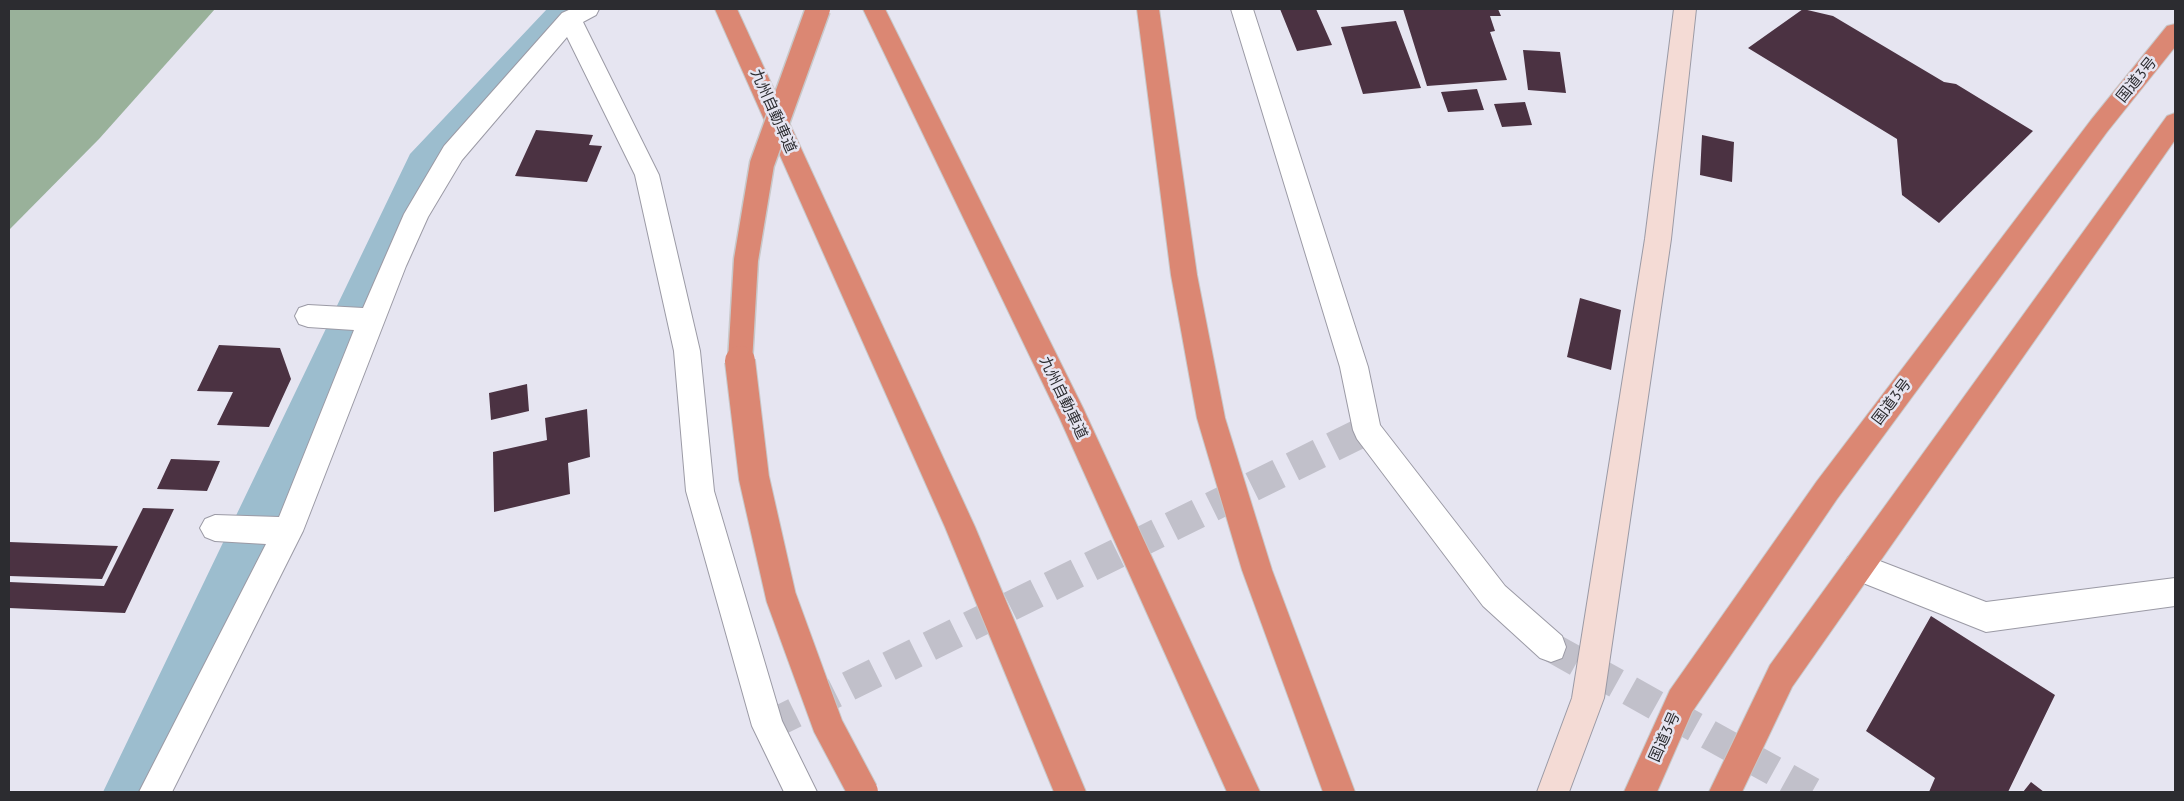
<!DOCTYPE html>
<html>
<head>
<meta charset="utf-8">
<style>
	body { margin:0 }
	#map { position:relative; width:2184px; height:801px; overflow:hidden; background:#e6e5f1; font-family:"PT Sans",sans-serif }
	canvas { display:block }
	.frame { position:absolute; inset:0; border:10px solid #2c2c30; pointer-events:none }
</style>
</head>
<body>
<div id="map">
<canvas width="2184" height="801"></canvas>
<div class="frame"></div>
</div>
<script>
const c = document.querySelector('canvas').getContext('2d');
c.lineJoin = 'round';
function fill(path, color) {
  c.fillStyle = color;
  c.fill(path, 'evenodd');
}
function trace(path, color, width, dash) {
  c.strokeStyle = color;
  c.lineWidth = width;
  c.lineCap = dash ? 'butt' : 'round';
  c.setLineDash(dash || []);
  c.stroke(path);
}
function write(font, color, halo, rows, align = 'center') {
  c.font = font + ' "PT Sans","Noto Sans JP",sans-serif';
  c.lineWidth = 5;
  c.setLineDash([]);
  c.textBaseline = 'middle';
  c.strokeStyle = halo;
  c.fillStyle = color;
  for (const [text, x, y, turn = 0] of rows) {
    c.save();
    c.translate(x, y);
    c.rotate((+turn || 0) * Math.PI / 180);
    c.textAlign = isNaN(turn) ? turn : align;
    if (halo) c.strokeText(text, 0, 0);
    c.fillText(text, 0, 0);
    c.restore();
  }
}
const forest = new Path2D(`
	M9 9H215L99 139 9 230Z`);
const canal = new Path2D(`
	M547 9H584L579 18 438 172 155 792H103L410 154Z`);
const building = new Path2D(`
	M1280 9H1316L1332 45 1297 51Z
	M1403 9H1498L1501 16H1490L1495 31 1490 32 1507 80 1427 86Z
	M1803 9 1833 16 1944 82 1956 84 2033 131 1939 223 1902 195 1897 139 1748 48Z
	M1396 21 1421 88 1363 94 1341 27Z
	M1523 50 1560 52 1566 93 1528 90Z
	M1477 89 1484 110 1448 112 1441 92Z
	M1525 102 1532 125 1502 127 1494 104Z
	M536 130 593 135 589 145 602 146 587 182 515 176Z
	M1702 135 1734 142 1732 182 1700 175Z
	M1580 298 1621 310 1611 370 1567 357Z
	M219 345 280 348 291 379 269 427 217 425 233 392 197 391Z
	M527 384 529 411 491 420 489 393Z
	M587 409 590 457 568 463 570 494 494 512 493 452 547 440 545 418Z
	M171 459 220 461 207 491 157 489Z
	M143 508 174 509 125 613 9 608V582L104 586Z
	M9 542 118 546 102 579 9 576Z
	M1931 616 2055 695 2008 792H1929L1935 778 1866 731Z
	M2031 782 2044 792H2023Z`);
const streetTunnel = new Path2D(`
	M1551 647 1812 792
	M768 726 1367 430`);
const street = new Path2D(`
	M571 9H599L596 15 583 22 659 175 700 351 714 491 782 721 817 792H784L752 726 686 491 674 351 635 175 567 37 462 160 428 217 406 266 303 531 172 792H139L266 544 215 541 205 537 200 528 205 519 215 515 279 517 354 330 308 327 299 324 295 316 299 308 308 305 363 308 404 214 444 146 562 13Z
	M1231 9H1253L1368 367 1380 425 1505 586 1562 636 1566 647 1562 658 1551 662 1540 658 1483 606 1357 439 1353 430 1340 367Z
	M1859 553 1986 602 2175 578V606L1986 632 1848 577 1844 567 1848 557Z`);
const secondary = new Path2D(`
	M1674 9H1696L1671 239 1604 698 1569 792H1537L1572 698 1645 239Z`);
const highway = new Path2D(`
	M715 9H737L975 527 1086 792H1054L945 527Z
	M863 9H885L1083 408 1260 792H1227L1060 419Z
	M1137 9H1159L1197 275 1225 418 1272 570 1355 792H1323L1242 570 1197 418 1171 275Z
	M2175 24V47L2107 132 1837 499 1692 712 1657 792H1624L1670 690 1817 481 2091 120 2167 26Z
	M2175 113V140L1792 687 1742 792H1709L1770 665 2167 116Z`);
const highwayBridgeFar1 = new Path2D(`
	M740 362 746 260 762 164 818 9`);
const highwayBridge = new Path2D(`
	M740 361 754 478 781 597 828 726 863 792`);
const streetNames = [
	["国道3号",2137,80,-51],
	["九州自動車道",773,111,66],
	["九州自動車道",1063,398,64],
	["国道3号",1892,402,-53],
	["国道3号",1665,737,-66]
];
fill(forest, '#99b19a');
fill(canal, '#9cbdce');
fill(building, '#4b3242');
trace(streetTunnel, '#c1c0ca', 30, [30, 15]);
trace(street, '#9b9aa5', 2);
trace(secondary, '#9b9aa5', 2);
trace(highway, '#c8c8c9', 2);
fill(street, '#fff');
fill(secondary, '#f4dbd5');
fill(highway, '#db8773');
trace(highwayBridgeFar1, '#c8c8c9', 27, []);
trace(highwayBridge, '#c8c8c9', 32, []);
trace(highwayBridgeFar1, '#db8773', 24);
trace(highwayBridge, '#db8773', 30);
write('15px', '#2c2c30', '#e6e5f1', streetNames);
</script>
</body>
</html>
